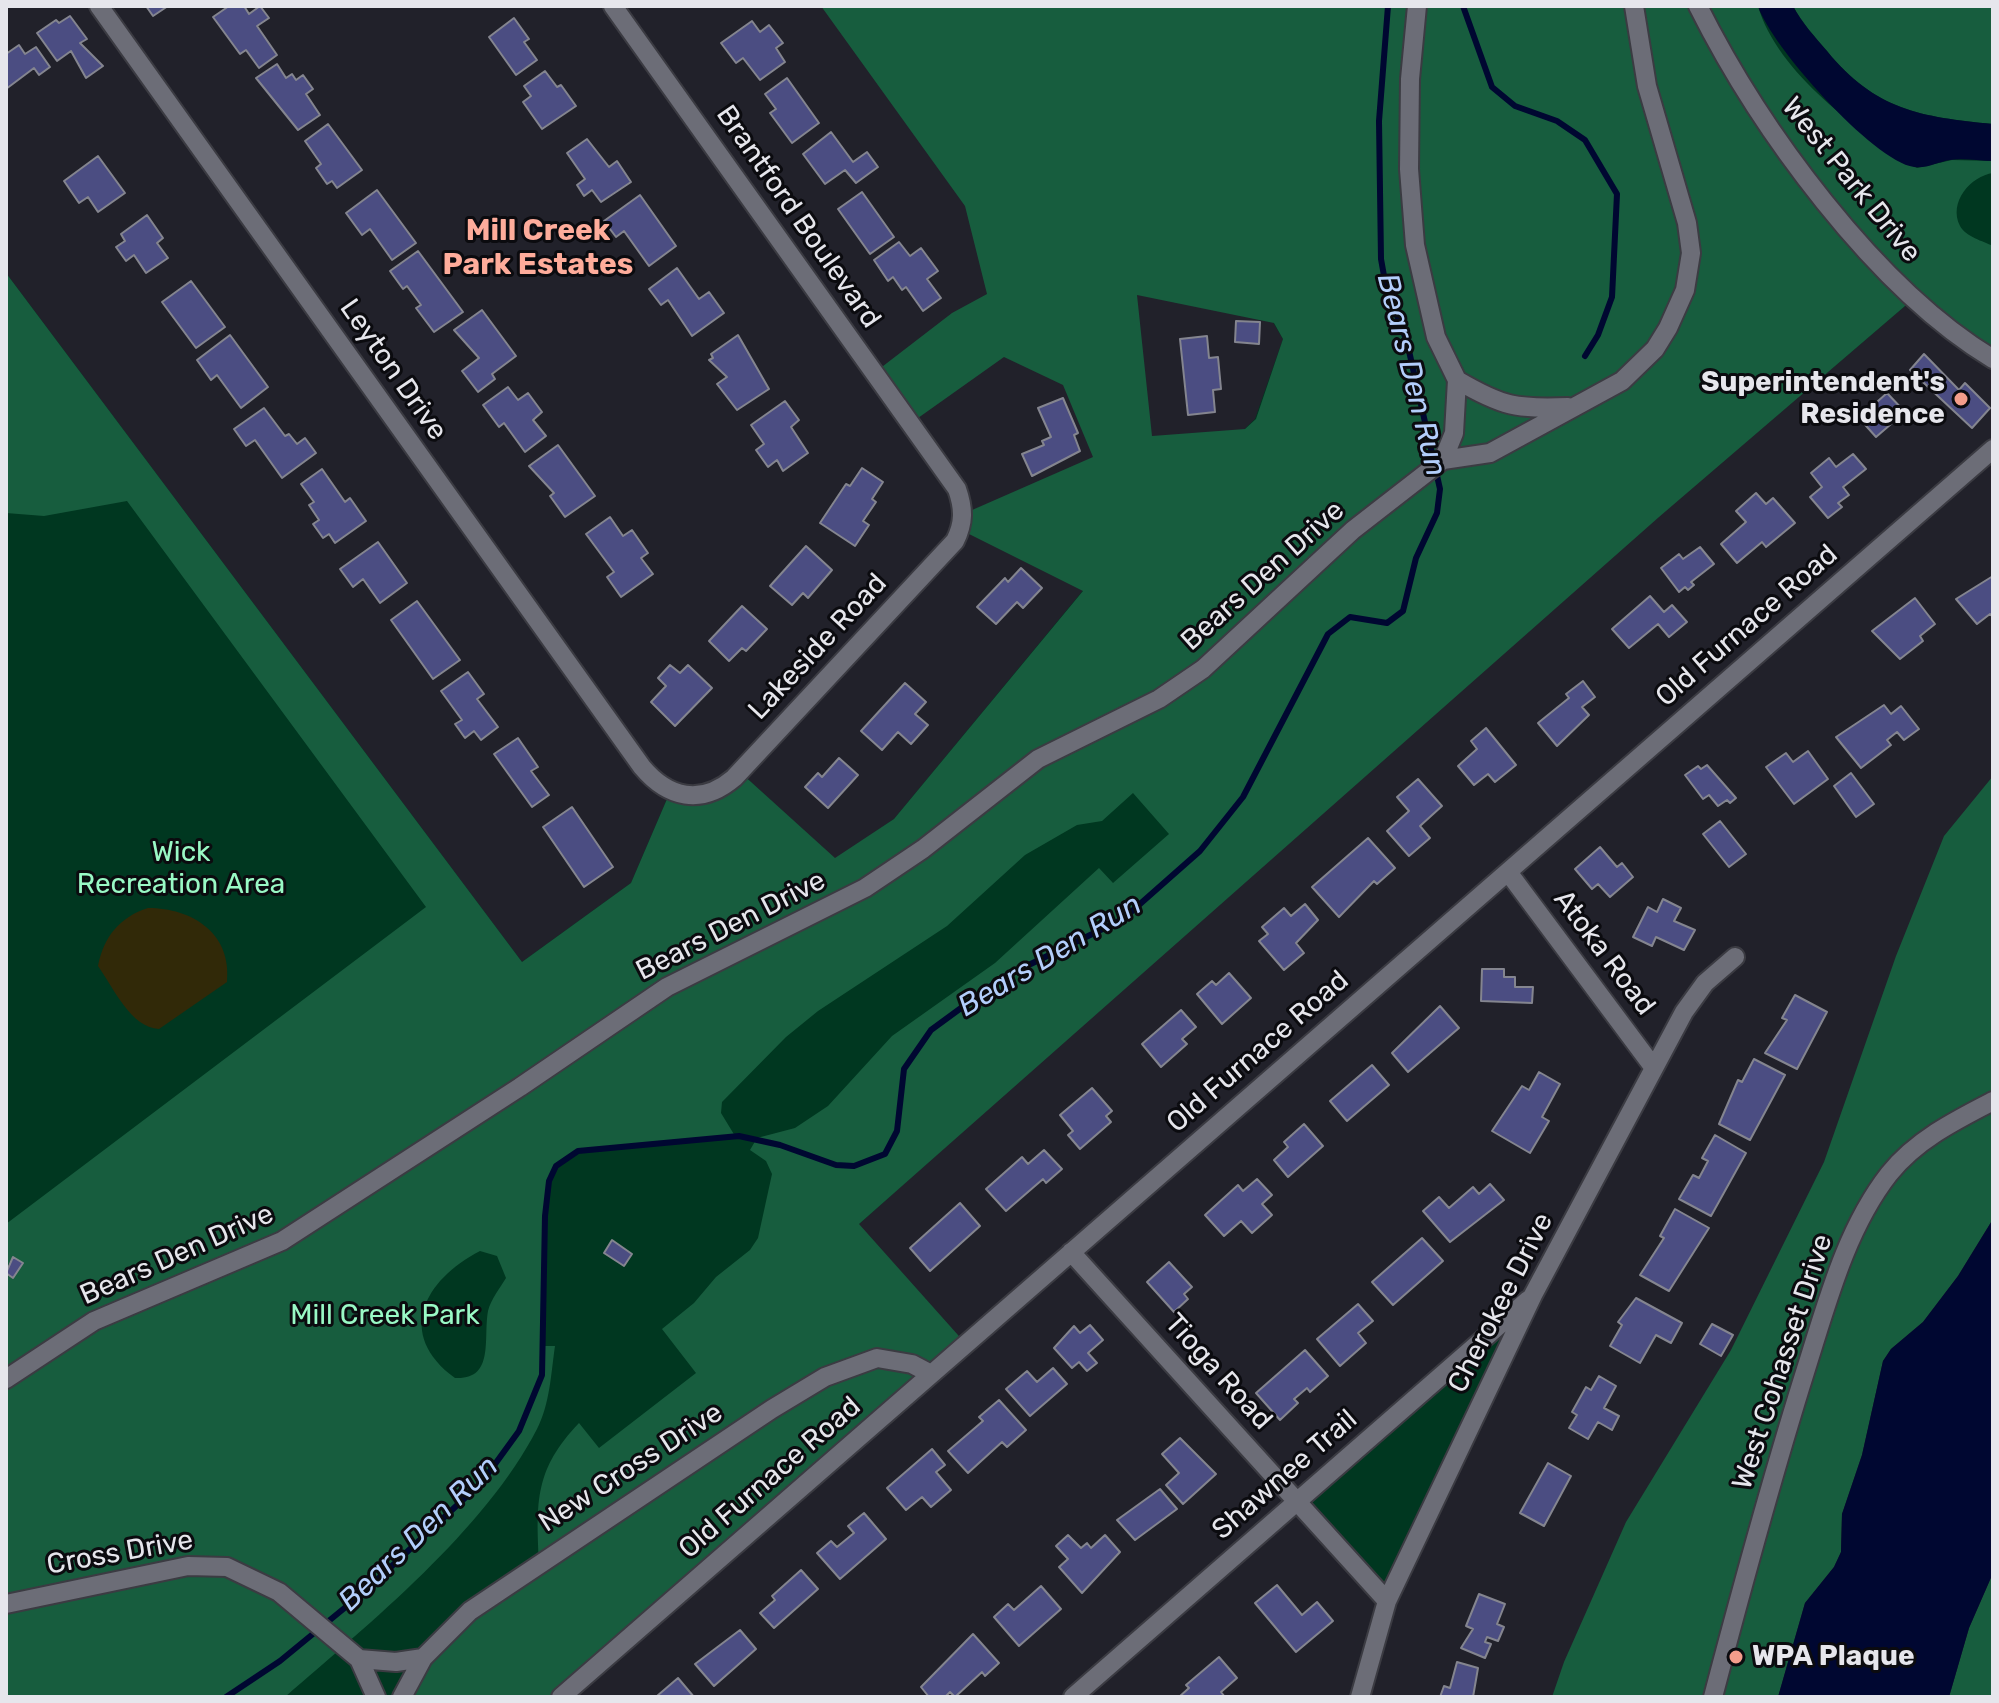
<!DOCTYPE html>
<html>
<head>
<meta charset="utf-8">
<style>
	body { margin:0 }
	#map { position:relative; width:1999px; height:1703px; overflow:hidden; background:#21212a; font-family:Rubik,sans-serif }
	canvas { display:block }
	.frame { position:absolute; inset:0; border:8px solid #e6e6ec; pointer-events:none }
</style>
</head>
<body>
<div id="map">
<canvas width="1999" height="1703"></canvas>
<div class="frame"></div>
</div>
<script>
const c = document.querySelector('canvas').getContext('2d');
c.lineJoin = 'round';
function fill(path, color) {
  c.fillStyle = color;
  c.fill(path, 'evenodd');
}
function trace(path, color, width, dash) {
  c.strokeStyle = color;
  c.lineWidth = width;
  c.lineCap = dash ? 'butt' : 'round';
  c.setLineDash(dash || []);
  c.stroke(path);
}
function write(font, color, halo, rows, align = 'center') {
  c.font = font + ' Rubik,sans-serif';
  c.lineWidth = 6;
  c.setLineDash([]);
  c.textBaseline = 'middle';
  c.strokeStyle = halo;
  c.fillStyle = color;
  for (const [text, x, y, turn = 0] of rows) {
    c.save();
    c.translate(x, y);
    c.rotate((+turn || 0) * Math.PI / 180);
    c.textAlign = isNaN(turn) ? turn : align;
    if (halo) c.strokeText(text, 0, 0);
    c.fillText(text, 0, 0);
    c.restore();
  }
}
const green = new Path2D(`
	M821 6H1993V359L1912 300 1508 645 859 1224 561 1697H6V273L522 962 631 883 670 792 684 796 740 772 835 859 894 819 1104 565 1255 419 1283 339 1230 250Z
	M1533 1295 1387 1601 1297 1502Z`);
const forest = new Path2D(`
	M821 6H1758C1777 73 1861 133 1917 168L1952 160 1993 161V173C1971 176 1948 202 1960 226 1966 237 1983 241 1993 246V359L1912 300 1659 517 859 1224 966 1344 561 1697H402L423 1658 539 1562C536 1501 535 1469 579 1423L599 1448 696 1373 662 1329 694 1303 716 1277 750 1250 758 1238 772 1174 766 1161 750 1150 757 1138 795 1128 828 1106 892 1036 995 963 1099 868 1113 883 1169 834 1133 793 1102 821 1077 825 1025 855 947 926 818 1011 786 1037 722 1102 721 1113 735 1136 578 1151 556 1166 546 1197 543 1346H555C551 1373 550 1404 537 1429 485 1530 370 1623 285 1697H6V1273L13 1278 23 1263 13 1257 6 1268V1224L426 907 127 501 44 516 6 513V273L522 962 631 883 670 792 684 796 740 772 835 858 894 819 1083 591 961 530 963 514 1093 457 1063 385 1004 357 911 423 874 373 952 313 987 294 965 206ZM1137 295 1274 323 1283 339 1256 419 1245 429 1152 436ZM480 1251 497 1256 506 1278C500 1288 491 1299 488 1311 483 1339 495 1380 455 1378 395 1334 424 1280 480 1251Z
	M1793 6H1993V124C1921 117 1875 110 1827 51 1815 37 1802 23 1793 6Z
	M1993 776V1219L1958 1276 1923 1322 1891 1349 1883 1361 1862 1455 1842 1514 1841 1552 1834 1567 1805 1603 1778 1697H1552L1564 1662 1626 1522 1731 1350 1824 1162 1896 956 1944 836Z
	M1993 1573V1697H1949L1969 1628Z`);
const sand = new Path2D(`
	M148 908C192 908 232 933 227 982L159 1029C131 1028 113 987 98 966 104 936 120 917 148 908Z`);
const water = new Path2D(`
	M1758 6H1793C1802 23 1815 37 1827 51 1875 110 1921 117 1993 124V161C1979 161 1963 158 1950 160 1938 162 1926 169 1914 167 1873 161 1770 45 1758 6Z
	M1993 1219V1573L1969 1628 1949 1697H1778L1805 1603 1834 1567 1841 1552 1842 1514 1862 1455 1883 1361 1891 1349 1923 1322 1958 1276Z`);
const stream = new Path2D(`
	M1463 6 1492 87 1515 106 1557 121 1585 140 1617 194 1612 297 1598 335 1585 356
	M226 1697 280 1661 364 1592 482 1482 519 1431 542 1375 545 1216 549 1181 556 1166 578 1151 739 1136 780 1145 836 1165 854 1166 885 1154 897 1131 904 1069 931 1030 1002 978 1123 919 1200 851 1243 797 1328 634 1350 617 1387 623 1403 611 1416 558 1437 513 1440 489 1407 342 1386 287 1381 259 1379 121 1388 6`);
const building = new Path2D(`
	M146 6H168L153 16Z
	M229 6H244L249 14 260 6 269 18 257 26 277 55 259 68 246 50 240 54 213 17Z
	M70 16 87 39 80 43 103 66 86 78 71 51 57 61 37 33 56 20 59 23Z
	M514 18 529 39 524 42 537 60 516 75 489 37Z
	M752 21 760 32 769 25 783 43 776 48 785 62 760 80 743 58 736 63 721 43Z
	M19 45 25 54 36 47 50 67 39 75 34 68 6 89V54Z
	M277 64 286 78 292 74 296 80 303 75 313 89 306 94 320 115 298 130 256 78Z
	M545 71 557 87 561 85 576 106 542 129 523 102 531 96 524 86Z
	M787 78 819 123 792 143 770 113 776 109 765 94Z
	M328 124 362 170 337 188 332 181 327 184 316 168 321 164 305 141Z
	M831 132 853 162 867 152 878 167 856 183 845 170 825 184 803 154Z
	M587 139 609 167 617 161 631 182 601 202 592 190 584 196 577 185 585 179 567 153Z
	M98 156 125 193 98 212 88 197 79 203 64 181Z
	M377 190 416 243 392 260 370 229 362 235 346 213Z
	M862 192 894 237 870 254 838 209Z
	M640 195 676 246 649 266 624 231 616 237 604 221Z
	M147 215 163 238 157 243 168 258 146 273 134 255 126 261 116 247 125 241 121 234Z
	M899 242 910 256 921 248 938 271 927 279 941 298 923 311 906 287 902 290 893 277 888 281 874 260Z
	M418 251 463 312 434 332 416 308 421 305 407 286 403 289 390 271Z
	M677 268 699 299 709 292 724 313 692 336 668 300 661 305 649 289Z
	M191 281 225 327 196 348 162 302Z
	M482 310 516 356 492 374 495 379 478 392 462 371 479 358 454 330Z
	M1236 321 1260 322 1259 344 1235 342Z
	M230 335 268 387 241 408 217 375 211 380 197 360Z
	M738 335 769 389 737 410 717 384 727 377 709 360 713 358 711 354Z
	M1207 336 1209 358 1218 357 1221 389 1213 390 1215 412 1188 415 1180 339Z
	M1924 354 1959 390 1965 383 1990 408 1972 428 1910 370Z
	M508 387 518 400 528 393 542 412 533 420 546 436 525 452 504 423 499 427 483 405Z
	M1887 393 1905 412 1876 437 1859 418Z
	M1063 398 1078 433 1074 435 1080 451 1032 476 1022 454 1044 445 1042 441 1051 437 1038 408Z
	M785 401 799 420 791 427 808 453 783 471 777 460 768 467 756 450 764 444 751 425Z
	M264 408 285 436 289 434 297 444 305 438 316 453 282 478 255 440 246 446 234 429Z
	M558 445 595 496 565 517 550 496 554 493 529 466Z
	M1853 454 1866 469 1843 487 1849 495 1838 503 1842 507 1828 518 1810 497 1822 487 1811 473 1829 458 1836 467Z
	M862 468 883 482 872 499 876 502 863 521 869 525 855 546 820 523 846 484 850 486Z
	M322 469 345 502 350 498 366 521 335 543 329 534 323 538 313 524 319 520 309 505 314 502 301 484Z
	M1756 493 1766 504 1773 498 1795 523 1766 547 1762 542 1737 563 1721 544 1746 522 1736 511Z
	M610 517 623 536 632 530 648 553 641 558 653 574 621 597 607 577 614 572 586 534Z
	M378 542 407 583 380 603 363 579 353 587 340 569Z
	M806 546 832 570 808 598 803 593 792 605 770 586Z
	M1700 547 1714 564 1691 582 1694 585 1688 590 1685 587 1679 592 1661 568 1679 554 1683 559Z
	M1021 568 1042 588 1023 608 1017 602 996 624 977 607 1005 578 1008 582Z
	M1993 576V617L1990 614 1977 624 1956 599Z
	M1650 596 1664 612 1672 605 1687 622 1669 637 1658 624 1629 648 1612 629Z
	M1915 598 1935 624 1920 636 1923 641 1900 659 1872 631Z
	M417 601 460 660 433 679 391 620Z
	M742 606 767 629 746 651 742 648 729 661 709 641Z
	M670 665 680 673 688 665 712 688 675 726 651 702 666 686 658 678Z
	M468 672 484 694 477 699 498 727 481 740 474 731 465 738 455 724 462 720 441 691Z
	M1583 681 1595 697 1582 707 1589 715 1557 746 1538 723 1569 698 1566 694Z
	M905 683 926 702 915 714 928 725 911 744 898 732 882 750 861 731Z
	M1884 705 1891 714 1901 706 1919 729 1904 740 1897 732 1887 740 1891 745 1861 768 1836 737Z
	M1486 728 1516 765 1495 782 1488 774 1474 785 1458 766 1477 749 1471 741Z
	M518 738 538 767 531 771 549 795 532 807 494 754Z
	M1808 751 1828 779 1794 804 1766 767 1786 753 1793 762Z
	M839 758 858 775 828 808 805 787 818 773 822 777Z
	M1707 765 1736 798 1730 803 1727 800 1718 806 1709 795 1703 799 1685 775 1698 766 1701 769Z
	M1851 773 1874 804 1856 817 1834 786Z
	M1418 779 1442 806 1420 826 1430 838 1409 856 1387 831 1409 811 1397 797Z
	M572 807 613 867 584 887 543 827Z
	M1720 821 1746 854 1729 867 1703 834Z
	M1368 838 1395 868 1377 884 1374 881 1339 917 1312 887Z
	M1600 847 1617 867 1622 863 1633 877 1610 897 1598 884 1592 889 1575 869Z
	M1663 899 1681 908 1674 921 1695 930 1684 950 1656 937 1652 946 1633 937 1648 907 1657 912Z
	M1305 904 1318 920 1296 943 1304 953 1284 970 1259 941 1268 934 1262 927 1284 908 1291 916Z
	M1482 969H1504V977H1515V987H1533L1532 1003 1481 1001Z
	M1229 973 1251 998 1222 1024 1197 994 1212 981 1216 985Z
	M1795 995 1827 1012 1797 1069 1765 1053 1787 1020 1782 1018Z
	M1440 1006 1459 1028 1408 1072 1392 1053Z
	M1181 1010 1196 1027 1182 1039 1187 1044 1161 1067 1142 1044Z
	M1754 1059 1785 1075 1750 1140 1719 1124 1738 1080 1742 1082Z
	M1372 1065 1389 1085 1347 1121 1330 1101Z
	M1539 1072 1560 1084 1542 1117 1549 1121 1530 1153 1492 1131 1522 1086 1529 1090Z
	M1092 1088 1112 1111 1106 1116 1111 1122 1080 1149 1068 1135 1073 1131 1060 1115Z
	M1304 1124 1323 1146 1288 1177 1274 1160 1288 1147 1284 1142Z
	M1715 1135 1746 1153 1711 1216 1679 1199 1693 1175 1699 1178 1708 1161 1702 1158Z
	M1044 1150 1062 1169 1046 1183 1043 1179 1006 1211 986 1189 1022 1157 1028 1164Z
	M1257 1179 1272 1195 1262 1204 1272 1215 1252 1233 1241 1221 1224 1236 1205 1215 1238 1185 1243 1191Z
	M1490 1184 1504 1200 1450 1242 1423 1211 1439 1197 1449 1208 1473 1187 1479 1194Z
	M960 1203 980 1226 930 1271 910 1248Z
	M1675 1209 1709 1228 1669 1291 1640 1275 1664 1238 1660 1236Z
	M1422 1238 1443 1261 1393 1305 1372 1282Z
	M612 1240 632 1254 624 1266 604 1253Z
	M13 1257 23 1263 13 1278 6 1273Z
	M1169 1262 1192 1287 1184 1294 1188 1299 1174 1312 1147 1282Z
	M1636 1298 1682 1323 1671 1343 1656 1335 1640 1363 1610 1346 1622 1325 1618 1322Z
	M1358 1304 1373 1321 1358 1333 1366 1343 1340 1366 1317 1339Z
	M1712 1324 1733 1335 1721 1356 1700 1344Z
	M1090 1325 1103 1340 1088 1353 1097 1363 1087 1371 1079 1362 1072 1368 1054 1348 1074 1326 1080 1333Z
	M1305 1350 1328 1376 1310 1392 1307 1388 1294 1399 1298 1403 1280 1420 1256 1393Z
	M1053 1368 1067 1384 1030 1416 1006 1389 1027 1371 1037 1382Z
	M1599 1376 1616 1386 1604 1408 1619 1416 1612 1430 1598 1422 1588 1439 1569 1428 1577 1415 1572 1412 1586 1387 1591 1390Z
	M999 1400 1026 1430 1007 1447 1002 1442 968 1473 948 1451 983 1421 979 1417Z
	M1180 1438 1216 1474 1183 1504 1166 1485 1179 1473 1162 1454Z
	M932 1449 945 1465 936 1472 951 1490 931 1507 922 1497 906 1510 887 1488Z
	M1548 1463 1571 1476 1544 1526 1520 1513Z
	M1160 1489 1177 1509 1135 1540 1117 1520Z
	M864 1513 886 1539 840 1579 817 1553 831 1541 837 1547 854 1533 848 1526Z
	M1068 1535 1081 1548 1087 1543 1091 1548 1105 1535 1120 1552 1082 1593 1059 1567 1068 1559 1056 1546Z
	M801 1570 818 1589 774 1628 760 1613 775 1600 772 1596Z
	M1277 1585 1302 1615 1317 1602 1333 1621 1296 1652 1255 1603Z
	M1041 1586 1061 1609 1019 1646 994 1617 1008 1604 1014 1610Z
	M1479 1594 1505 1604 1497 1624 1504 1627 1498 1641 1487 1637 1485 1642 1491 1644 1485 1658 1461 1648 1473 1629 1466 1626Z
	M740 1630 756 1649 714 1686 695 1664Z
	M973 1634 999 1663 985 1676 982 1672 955 1697 950 1692 945 1697H929L921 1687Z
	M1219 1657 1237 1678 1221 1692 1225 1697H1179L1189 1688 1186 1685Z
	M1457 1662 1478 1668 1473 1697H1440L1444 1686 1450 1688Z
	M678 1678 694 1697H658L657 1696Z`);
const minor = new Path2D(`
	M99 6 642 767C668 798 701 806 734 778L955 541C964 523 964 509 957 489L613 6
	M1417 6 1410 79 1409 169 1415 245 1436 337 1457 380 1454 433 1443 460
	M1698 6C1759 128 1875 288 1993 359
	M1457 380C1503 407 1516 409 1568 407
	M1508 872 1654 1068
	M1071 1252 1387 1601
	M6 1379 94 1321 282 1241 520 1087 667 987 865 888 923 849 1038 759 1159 699 1203 669 1353 530 1443 460 1490 453 1622 381 1655 349 1668 328 1685 290 1691 253 1687 223 1647 86 1634 6
	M6 1604 188 1566 227 1567 279 1592 359 1659 376 1697
	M359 1659 396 1662 423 1658
	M402 1697 423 1658 470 1611 772 1409 825 1377 877 1358 912 1364 931 1374
	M561 1697 1993 449
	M1073 1697 1528 1300
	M1360 1697 1387 1601 1533 1295 1684 1012 1705 983 1735 957
	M1713 1697C1742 1587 1772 1477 1806 1369 1827 1303 1846 1229 1889 1174 1916 1140 1956 1120 1993 1101`);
const markers = [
	[1961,399,8,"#f49d8b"],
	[1736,1657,8,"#f49d8b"]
];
const streetNames = [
	["West Park Drive",1851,180,51],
	["Brantford Boulevard",798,217,55],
	["Leyton Drive",393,370,55],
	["Bears Den Drive",1263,576,-42],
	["Old Furnace Road",1747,626,-41],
	["Lakeside Road",818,647,-47],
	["Bears Den Drive",731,926,-27],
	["Atoka Road",1604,953,53],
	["Old Furnace Road",1258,1052,-41],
	["Bears Den Drive",177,1255,-24],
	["Cherokee Drive",1501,1303,-63],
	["West Cohasset Drive",1783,1362,-72],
	["Tioga Road",1218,1372,48],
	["New Cross Drive",631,1468,-33],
	["Shawnee Trail",1285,1475,-41],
	["Old Furnace Road",770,1478,-41],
	["Cross Drive",120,1553,-10]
];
const poiNames = [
	["Superintendent's",1945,383],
	["Residence",1945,415],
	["WPA Plaque",1752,1657,"left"]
];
const parkNames = [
	["Wick",181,853],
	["Recreation Area",181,885],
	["Mill Creek Park",385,1316]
];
const neighbourhoodNames = [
	["Mill Creek",538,231],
	["Park Estates",538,265]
];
const waterNames = [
	["Bears Den Run",1411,375,76],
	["Bears Den Run",1050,956,-31],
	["Bears Den Run",419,1534,-44]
];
fill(green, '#003720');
fill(forest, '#175d3e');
fill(sand, '#312908');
fill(water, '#000731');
trace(stream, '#000731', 6);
fill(building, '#4b4d82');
trace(building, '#84858f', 2);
trace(minor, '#3b3b42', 22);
trace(minor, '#6c6d77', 18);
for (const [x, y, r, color] of markers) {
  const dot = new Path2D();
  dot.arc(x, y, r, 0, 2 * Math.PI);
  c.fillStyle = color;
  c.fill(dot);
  trace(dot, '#0b0b0f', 3);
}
write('28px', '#e6e6ec', '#0b0b0f', streetNames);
write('bold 28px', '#e6e6ec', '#0b0b0f', poiNames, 'right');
write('28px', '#99f9c5', '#0b0b0f', parkNames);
write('bold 30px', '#feac9b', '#0b0b0f', neighbourhoodNames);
write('italic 30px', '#b3cefb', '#0b0b0f', waterNames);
</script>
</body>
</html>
